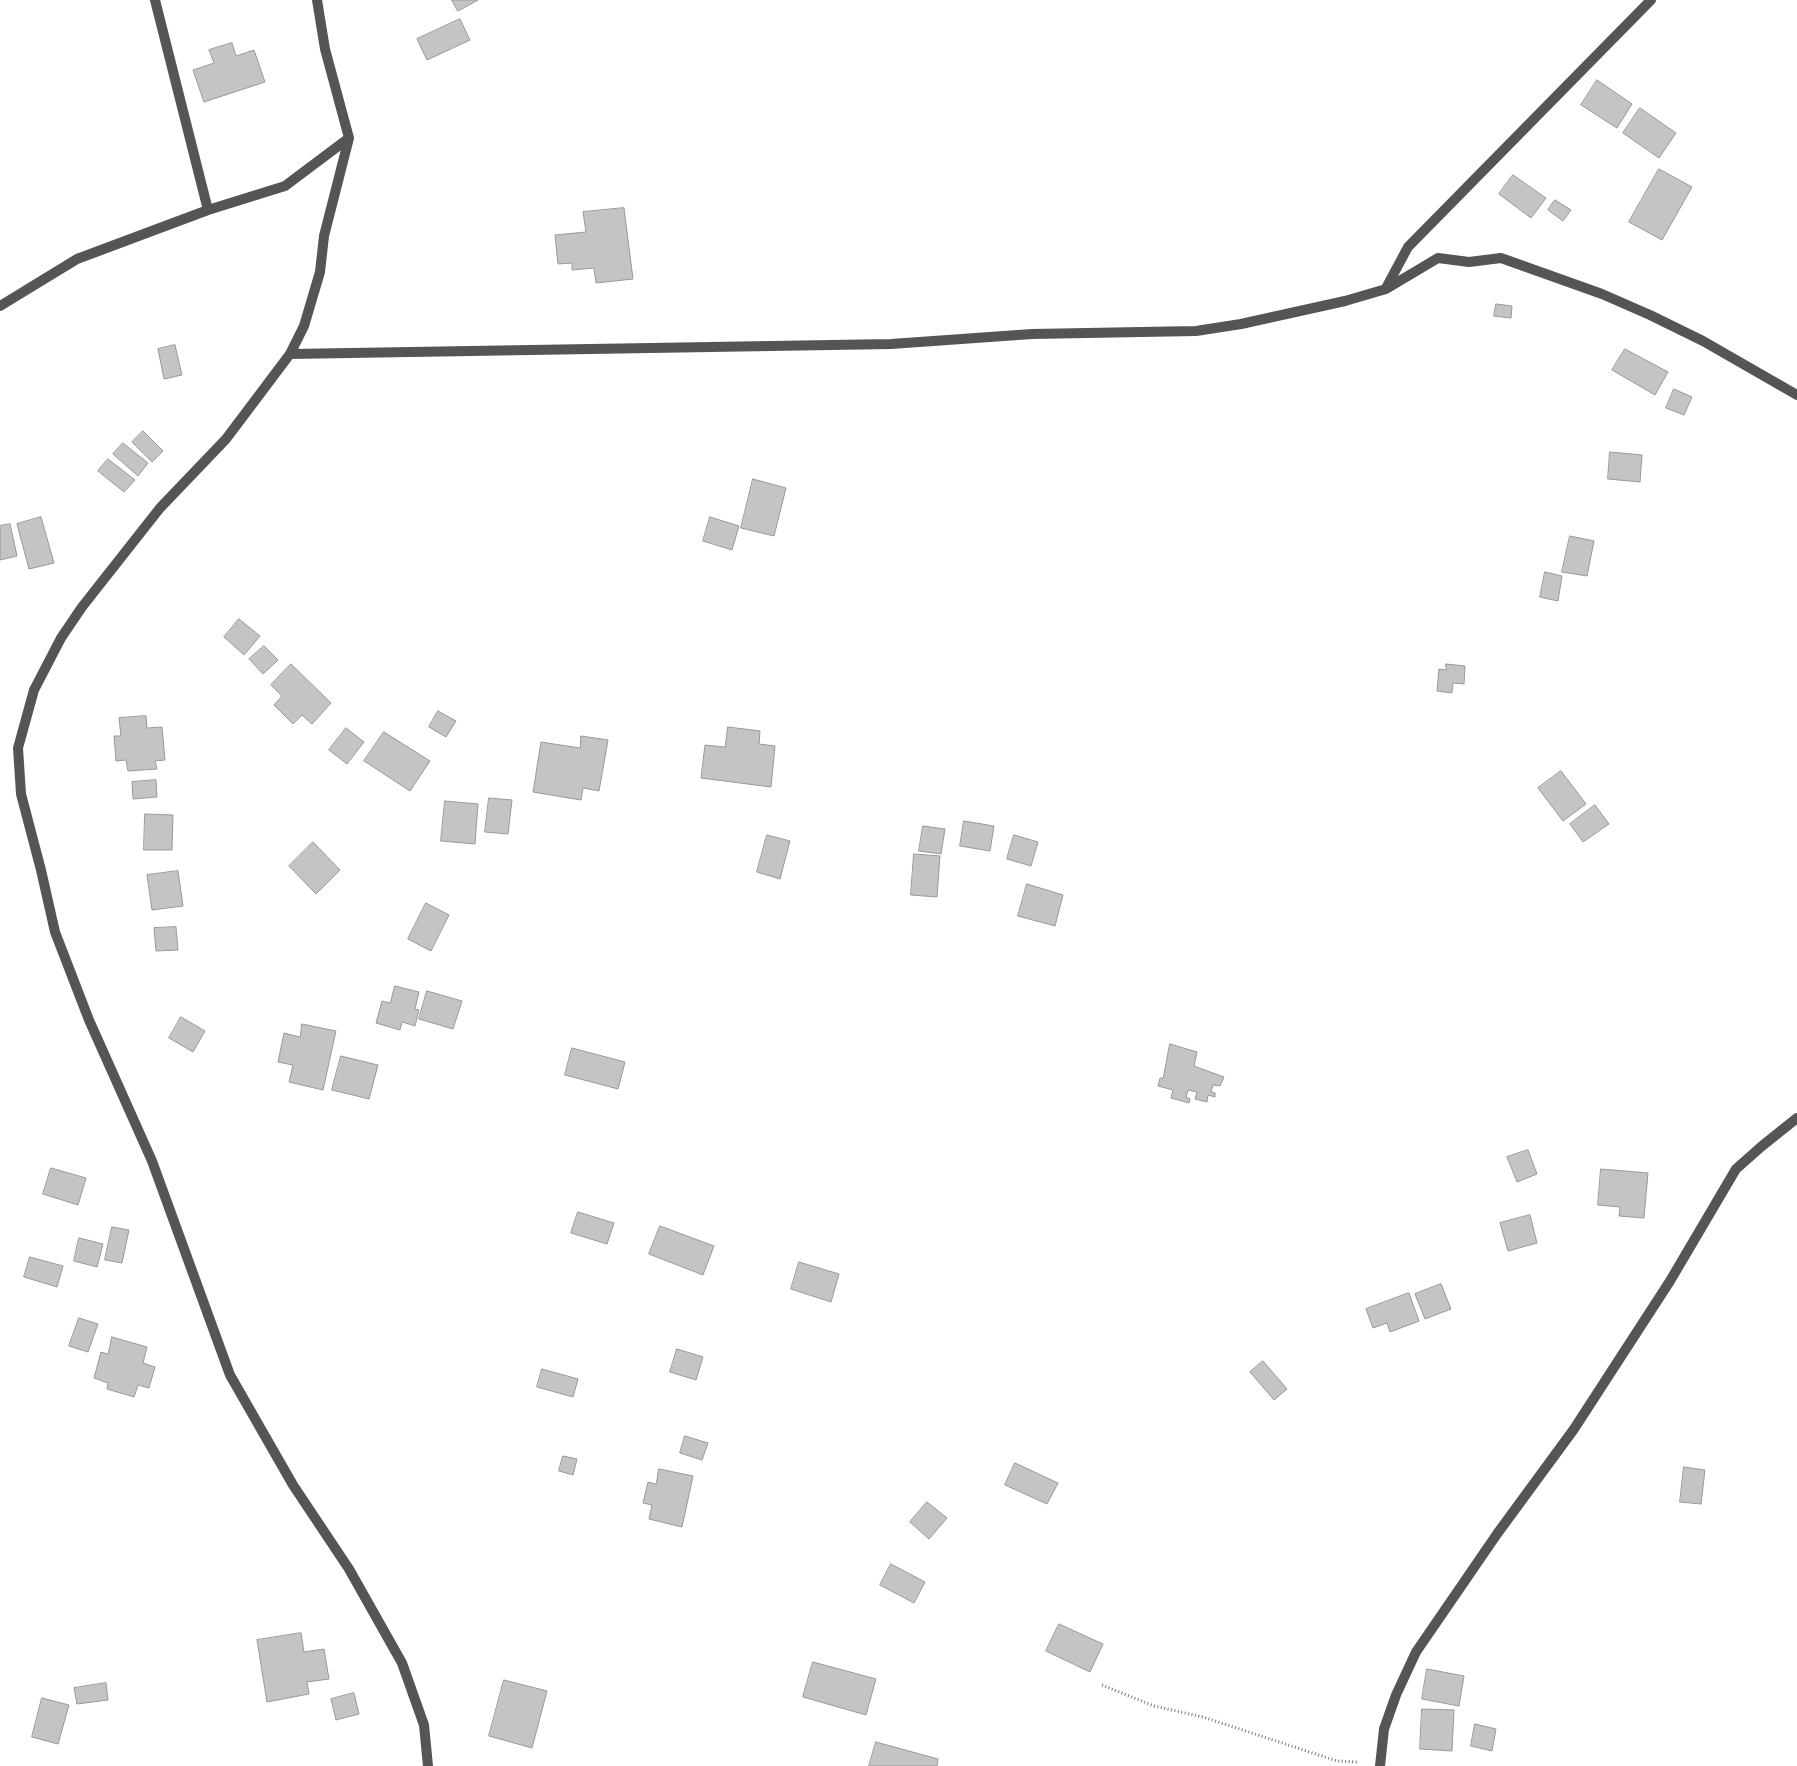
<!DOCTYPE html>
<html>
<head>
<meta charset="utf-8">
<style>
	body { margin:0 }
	canvas { display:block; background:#fff }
</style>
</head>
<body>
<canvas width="1797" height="1766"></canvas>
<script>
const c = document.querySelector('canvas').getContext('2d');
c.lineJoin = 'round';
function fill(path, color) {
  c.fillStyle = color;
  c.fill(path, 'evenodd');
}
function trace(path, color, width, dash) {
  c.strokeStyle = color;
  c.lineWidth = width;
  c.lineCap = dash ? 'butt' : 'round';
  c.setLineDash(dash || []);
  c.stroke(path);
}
const building = new Path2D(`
	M452 0H478L458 11Z
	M460 19 470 40 427 60 417 39Z
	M232 43 236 56 254 50 265 82 204 102 193 70 214 63 209 50Z
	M1597 80 1632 104 1617 128 1581 105Z
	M1640 108 1676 133 1659 158 1623 133Z
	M1659 169 1692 187 1662 240 1629 222Z
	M1513 175 1546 198 1531 218 1499 194Z
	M1555 200 1571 210 1563 221 1548 210Z
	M624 208 633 279 596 283 594 268 572 270V263L558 264 555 235 586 232 583 212Z
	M1496 304 1512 306 1511 318 1494 316Z
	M175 345 182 375 164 379 158 349Z
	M1625 349 1668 372 1655 395 1612 370Z
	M1674 389 1692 397 1684 415 1666 408Z
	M143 431 163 451 152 462 132 442Z
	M123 443 148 463 138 476 113 454Z
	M1610 452 1642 455 1640 482 1608 479Z
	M108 459 135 480 124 492 98 471Z
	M753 479 786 488 774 536 741 528Z
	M41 517 54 563 29 569 17 524Z
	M710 517 739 526 732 550 703 541Z
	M10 524 17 556 0 560V526Z
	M1570 536 1594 541 1587 576 1562 572Z
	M1545 572 1562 576 1558 601 1540 597Z
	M239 619 260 636 244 655 224 637Z
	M264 646 278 660 263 674 249 659Z
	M291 664 331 703 312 724 302 715 293 724 274 705 282 696 271 685Z
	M1446 664 1465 666 1464 684 1453 683 1452 693 1437 691 1439 669 1446 670Z
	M438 711 456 721 446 737 429 727Z
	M146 716 147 728 162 727 165 760 155 761 157 769 128 771 126 760 116 761 114 736H121L119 718Z
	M728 727 760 731 759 744 775 746 771 787 701 778 705 745 725 747Z
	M346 728 364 742 347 764 329 750Z
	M384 732 430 761 410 791 364 761Z
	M581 736 608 740 599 791 583 788 581 800 533 792 541 742 580 748Z
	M1561 771 1586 804 1563 821 1538 788Z
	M156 780 157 797 133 799 132 782Z
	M489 798 512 800 508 834 485 832Z
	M445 801 478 804 475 844 441 841Z
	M1595 805 1609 824 1583 842 1570 824Z
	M145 814 173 815 172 850H144Z
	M964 821 994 826 990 851 960 846Z
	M923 826 945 829 941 854 919 851Z
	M767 835 790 841 780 879 757 872Z
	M1014 835 1038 842 1031 866 1007 859Z
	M313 842 340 870 316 894 289 866Z
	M914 854 940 856 937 897 911 895Z
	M178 871 183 906 152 910 147 875Z
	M1027 884 1063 895 1055 926 1018 916Z
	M426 903 449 915 431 951 408 939Z
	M176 927 178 950 156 951 154 928Z
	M395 986 419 992 415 1009 419 1010 415 1026 402 1022 400 1030 376 1023 382 1001 390 1003Z
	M427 991 462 1001 453 1029 419 1019Z
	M181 1017 205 1031 193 1052 169 1038Z
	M302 1024 336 1031 323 1090 289 1082 293 1065 278 1062 284 1033 300 1037Z
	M1170 1044 1197 1052 1194 1066 1224 1077 1220 1086 1213 1085 1211 1092 1215 1093V1097L1208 1095 1207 1102 1195 1099 1197 1092 1188 1090 1186 1097 1190 1099 1189 1103 1171 1098 1173 1090 1158 1086 1160 1078H1163Z
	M572 1048 625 1062 618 1089 565 1075Z
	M341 1056 378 1065 369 1099 332 1090Z
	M1528 1150 1537 1174 1517 1182 1507 1157Z
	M51 1168 86 1178 78 1205 43 1194Z
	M1601 1169 1648 1173 1644 1218 1619 1216 1620 1207 1598 1205Z
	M578 1212 614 1223 607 1244 571 1233Z
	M1530 1215 1537 1243 1508 1251 1500 1223Z
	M660 1226 714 1246 703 1275 649 1254Z
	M112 1227 129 1230 122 1263 105 1260Z
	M79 1238 103 1244 97 1267 74 1261Z
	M30 1257 63 1266 57 1287 24 1277Z
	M799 1262 839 1274 831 1302 791 1289Z
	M1441 1284 1451 1309 1425 1319 1415 1294Z
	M1409 1293 1419 1321 1390 1332 1387 1323 1373 1328 1366 1309Z
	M79 1318 98 1324 88 1352 69 1346Z
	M112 1337 147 1347 143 1363 155 1367 149 1388 138 1385 134 1397 107 1389 108 1383 94 1378 101 1352 108 1354Z
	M677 1349 703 1357 696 1380 670 1372Z
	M1263 1361 1287 1389 1274 1400 1250 1372Z
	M542 1369 578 1379 573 1397 537 1387Z
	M685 1436 708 1443 702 1460 680 1453Z
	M563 1456 577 1459 573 1475 559 1471Z
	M1015 1463 1058 1483 1047 1504 1005 1485Z
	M1684 1467 1705 1470 1701 1504 1680 1502Z
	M659 1469 693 1476 682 1527 649 1519 652 1505 643 1503 648 1482 656 1484Z
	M927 1502 947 1518 929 1539 910 1522Z
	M891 1564 925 1582 914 1603 880 1585Z
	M1059 1624 1103 1644 1090 1672 1046 1651Z
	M301 1633 304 1652 324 1649 329 1679 307 1682 309 1694 267 1702 257 1640Z
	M813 1662 876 1679 866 1715 803 1697Z
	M1427 1669 1464 1676 1459 1706 1422 1699Z
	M504 1680 547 1691 532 1748 489 1736Z
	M106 1683 108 1700 77 1704 74 1688Z
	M354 1693 359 1714 336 1720 331 1699Z
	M42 1698 69 1705 58 1744 32 1737Z
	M1422 1709 1454 1710 1452 1751 1420 1749Z
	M1475 1724 1496 1729 1492 1751 1471 1746Z
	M876 1742 938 1759 937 1766H869Z`);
const path = new Path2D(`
	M1102 1685 1154 1706 1203 1717 1337 1761 1358 1762`);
const street = new Path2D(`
	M155 0 208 210
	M317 0 325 49 349 138 324 236 320 272 304 326 290 354 226 439 160 508 82 607 61 638 34 690 18 748 21 794 41 870 55 932 89 1020 152 1161 230 1375 293 1485 349 1569 402 1663 424 1725 428 1766
	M1386 288 1408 247 1651 0
	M0 306 77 259 208 210 285 186 349 138
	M290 354 891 344 1032 334 1196 331 1241 324 1345 301 1386 289 1438 258 1469 262 1501 258 1602 294 1650 315 1703 341 1797 395
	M1380 1766 1384 1729 1396 1695 1416 1652 1497 1534 1574 1429 1670 1281 1736 1169 1762 1146 1797 1118`);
fill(building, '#c4c4c4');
trace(building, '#999', 1);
trace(path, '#777', 3, [1, 2.5]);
trace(street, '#555', 10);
</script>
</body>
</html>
